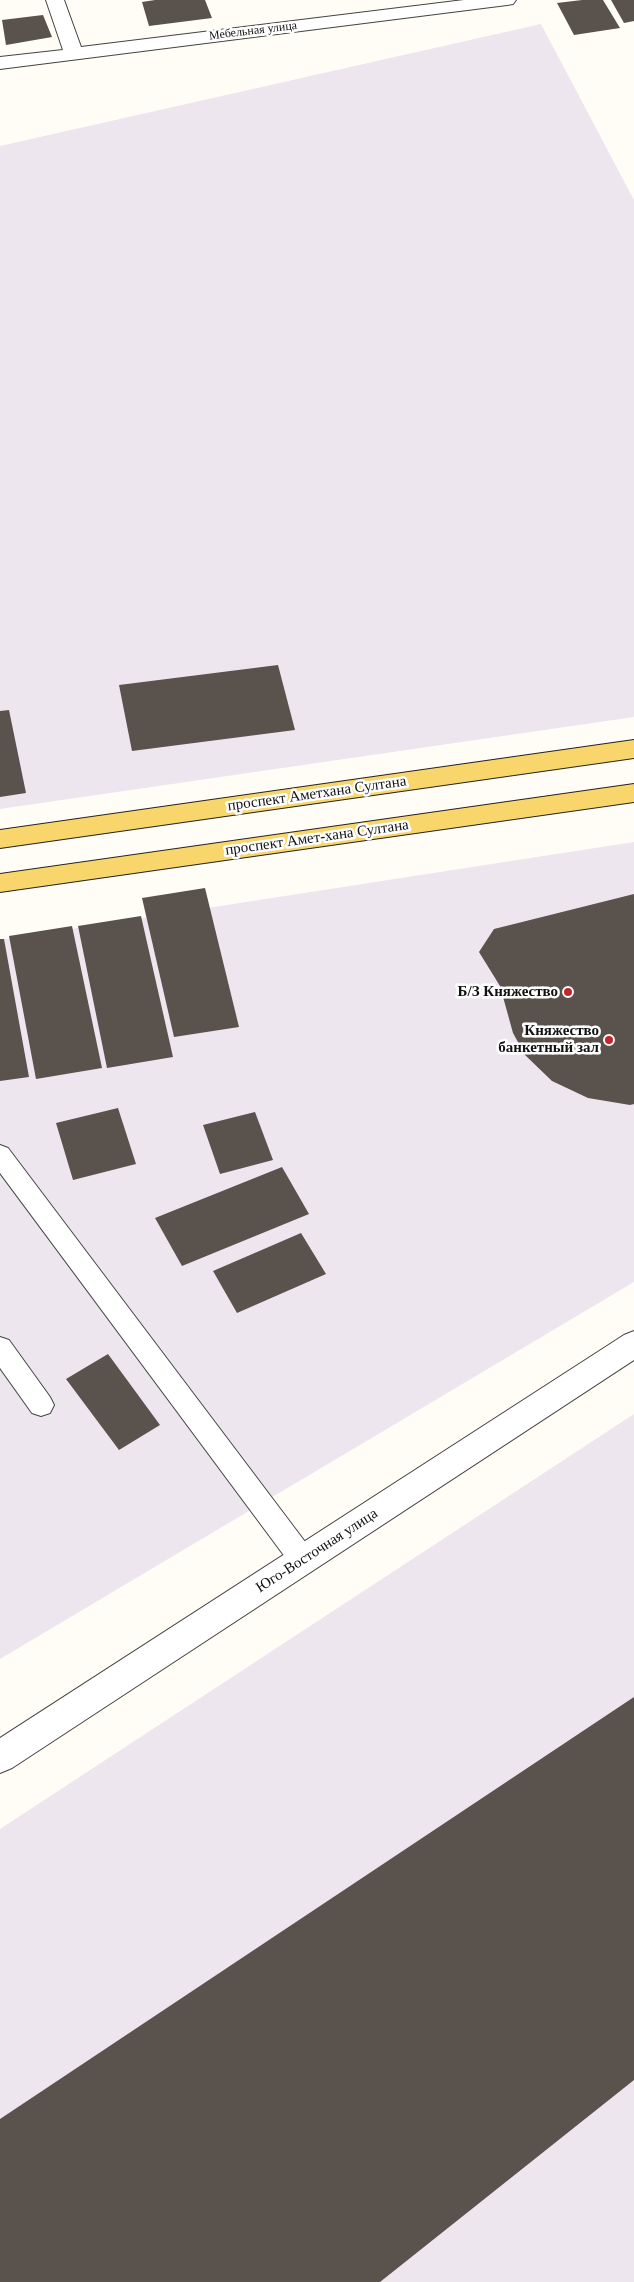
<!DOCTYPE html>
<html>
<head>
<meta charset="utf-8">
<style>
	body { margin:0 }
	canvas { display:block; background:#fffdf5 }
</style>
</head>
<body>
<canvas width="634" height="2282"></canvas>
<script>
const c = document.querySelector('canvas').getContext('2d');
c.lineJoin = 'round';
function fill(path, color) {
  c.fillStyle = color;
  c.fill(path, 'evenodd');
}
function trace(path, color, width, dash) {
  c.strokeStyle = color;
  c.lineWidth = width;
  c.lineCap = dash ? 'butt' : 'round';
  c.setLineDash(dash || []);
  c.stroke(path);
}
function write(font, color, halo, rows, align = 'center') {
  c.font = font + ' "Times New Roman",serif';
  c.lineWidth = 5;
  c.setLineDash([]);
  c.textBaseline = 'middle';
  c.strokeStyle = halo;
  c.fillStyle = color;
  for (const [text, x, y, turn = 0] of rows) {
    c.save();
    c.translate(x, y);
    c.rotate((+turn || 0) * Math.PI / 180);
    c.textAlign = isNaN(turn) ? turn : align;
    if (halo) c.strokeText(text, 0, 0);
    c.fillText(text, 0, 0);
    c.restore();
  }
}
const industrial = new Path2D(`
	M541 24 634 200V717L0 809V146Z
	M634 842V1282L0 1659V940Z
	M634 1414V2282H0V1829Z`);
const building = new Path2D(`
	M155 0H205L212 18 149 26 142 2Z
	M582 0H603L620 28 574 35 557 3Z
	M611 0H634V21L624 23Z
	M43 15 52 37 6 45 2 20Z
	M278 665 295 730 132 751 119 685Z
	M9 710 26 793 0 797V711Z
	M205 888 239 1027 174 1037 142 898Z
	M634 894V1104L630 1105 588 1098 552 1081 525 1055 513 1033 500 986 479 952 494 929Z
	M141 916 173 1057 107 1068 78 926Z
	M72 926 102 1068 36 1079 9 936Z
	M0 939H4L29 1077 0 1081Z
	M118 1108 136 1164 73 1180 56 1123Z
	M255 1112 273 1160 220 1174 203 1125Z
	M282 1167 309 1214 182 1266 155 1218Z
	M301 1233 326 1274 237 1313 213 1271Z
	M108 1354 160 1425 119 1450 66 1379Z
	M634 1697V2080L380 2282H0V2119Z`);
const service = new Path2D(`
	M0 1145 8 1148 312 1551 316 1560 312 1569 303 1572 294 1569 0 1173Z
	M0 1337 9 1340 50 1397 54 1405 50 1413 41 1416 32 1413 0 1368Z`);
const minor = new Path2D(`
	M46 0H64L81 47 464 0H516L513 4 507 5 0 69V57L63 50Z
	M634 1331V1360L12 1768 0 1773V1738L624 1335Z`);
const primary = new Path2D(`
	M634 740V758L0 848V830Z
	M634 784V802L0 892V874Z`);
const markers = [
	[568,992,5,"#c4262e"],
	[609,1040,5,"#c4262e"]
];
const farStreetnames = [
	["Мебельная улица",253,31,-7]
];
const streetNames = [
	["проспект Аметхана Султана",317,794,-8],
	["проспект Амет-хана Султана",317,838,-8],
	["Юго-Восточная улица",317,1551,-33]
];
const poiNames = [
	["Б/З Княжество",558,992],
	["Княжество",599,1031],
	["банкетный зал",599,1048]
];
fill(industrial, '#eee6ef');
fill(building, '#5a524d');
trace(service, '#444', 2);
trace(minor, '#444', 2);
trace(primary, '#222', 2);
fill(service, '#fff');
fill(minor, '#fff');
fill(primary, '#f9d66b');
for (const [x, y, r, color] of markers) {
  const dot = new Path2D();
  dot.arc(x, y, r, 0, 2 * Math.PI);
  c.fillStyle = color;
  c.fill(dot);
  trace(dot, '#fff', 2);
}
write('12px', '#111', '#fff', farStreetnames);
write('15px', '#111', '#fff', streetNames);
write('bold 15px', '#111', '#fff', poiNames, 'right');
</script>
</body>
</html>
